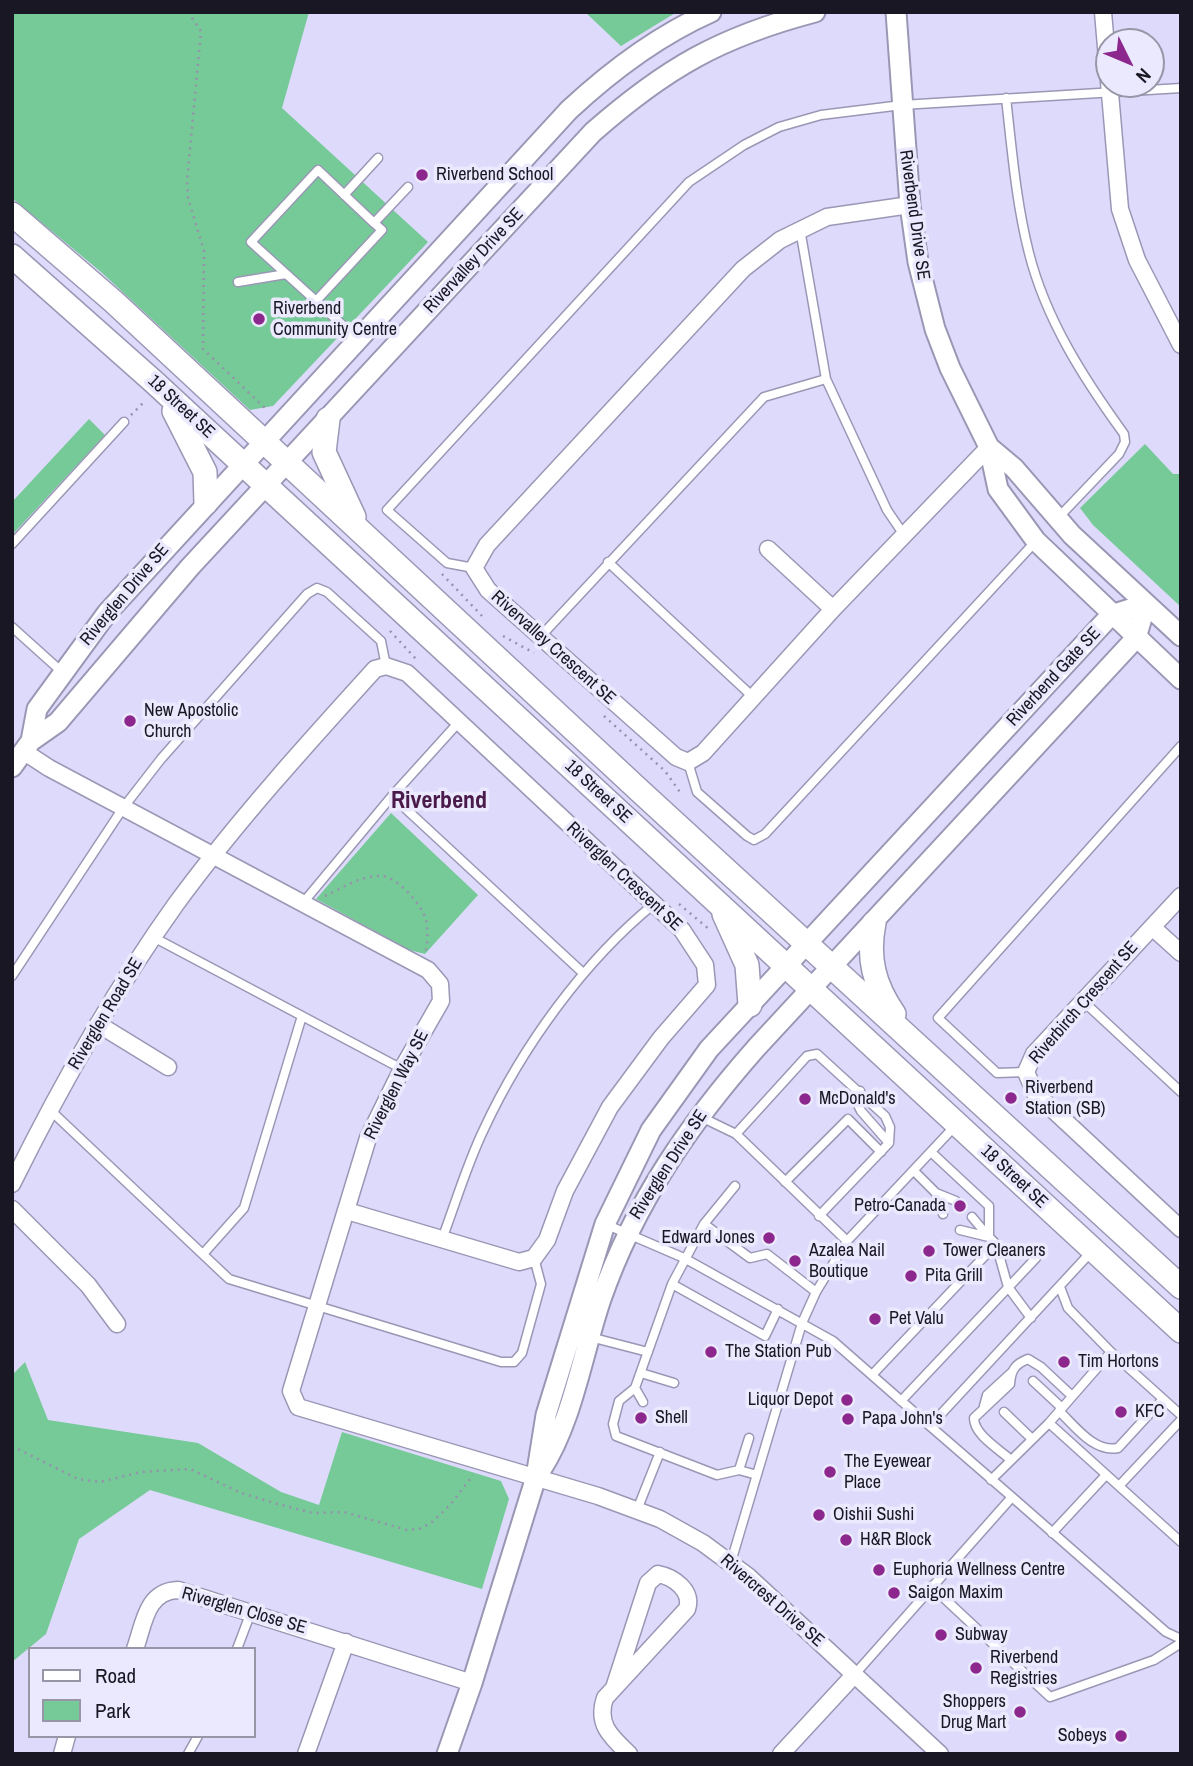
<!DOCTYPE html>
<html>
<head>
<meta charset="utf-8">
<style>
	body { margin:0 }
	#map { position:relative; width:1193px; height:1766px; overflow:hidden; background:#dedafb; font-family:"Archivo Narrow",sans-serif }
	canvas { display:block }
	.frame { position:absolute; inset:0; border:14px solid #191723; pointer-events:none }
	.legend { position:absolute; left:28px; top:1647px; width:228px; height:91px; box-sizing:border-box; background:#ebe9fd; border:2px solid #9795a6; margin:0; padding:9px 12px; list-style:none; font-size:21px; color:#191723 }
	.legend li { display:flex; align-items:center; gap:14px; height:35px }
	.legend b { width:35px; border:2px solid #9795a6 }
	.north { position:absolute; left:1095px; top:28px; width:70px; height:70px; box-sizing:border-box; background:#ebe9fd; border:2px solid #9795a6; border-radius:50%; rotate:133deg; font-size:19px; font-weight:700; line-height:28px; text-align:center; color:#191723 }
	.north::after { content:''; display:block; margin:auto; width:24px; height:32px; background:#8c278d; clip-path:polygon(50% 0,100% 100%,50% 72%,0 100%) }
</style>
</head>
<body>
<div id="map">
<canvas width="1193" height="1766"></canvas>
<div class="frame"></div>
<ul class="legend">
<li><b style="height:9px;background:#fff"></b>Road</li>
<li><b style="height:19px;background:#75ca97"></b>Park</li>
</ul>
<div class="north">N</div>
</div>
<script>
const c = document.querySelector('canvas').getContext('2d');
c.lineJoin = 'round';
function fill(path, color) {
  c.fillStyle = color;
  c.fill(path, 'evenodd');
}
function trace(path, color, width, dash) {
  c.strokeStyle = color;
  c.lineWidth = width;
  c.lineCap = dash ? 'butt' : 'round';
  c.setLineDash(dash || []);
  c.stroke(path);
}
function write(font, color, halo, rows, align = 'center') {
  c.font = font + ' "Archivo Narrow",sans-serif';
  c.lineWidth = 7;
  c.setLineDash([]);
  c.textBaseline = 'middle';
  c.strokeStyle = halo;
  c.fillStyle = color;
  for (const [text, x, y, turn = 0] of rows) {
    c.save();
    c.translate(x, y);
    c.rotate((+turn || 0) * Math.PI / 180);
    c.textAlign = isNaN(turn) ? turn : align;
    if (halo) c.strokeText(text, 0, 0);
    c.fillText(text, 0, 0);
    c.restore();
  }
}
const green = new Path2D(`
	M12 12H309L282 108 428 242 273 406 250 410 101 272 12 198Z
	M585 12H677L621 46Z
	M89 419 105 435 12 535V502Z
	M1145 444 1173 474H1181V607L1093 525 1080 508Z
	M391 813 478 895 425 954 409 950 316 899Z
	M25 1362 48 1420 198 1443 281 1492 319 1505 342 1432 501 1481 509 1499 482 1589 150 1490 79 1539 46 1634 12 1662V1375Z`);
const path = new Path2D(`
	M188 12 201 31 187 181 188 198 204 251 203 349 266 409
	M131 415 143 403
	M442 574 483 617
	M390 631 416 659
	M503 636 534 653
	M604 716 665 771 682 795
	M325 896C342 888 362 875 381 876 397 876 423 906 426 920 428 930 428 944 425 953
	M679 904 709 929
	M12 1450 16 1448 78 1479 100 1482 141 1472 190 1469 241 1493 274 1503 313 1513 344 1512 407 1530 419 1529 431 1523 450 1505 473 1475
	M28 1754 48 1753`);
const service = new Path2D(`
	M1006 98C1012 150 1016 202 1029 253 1046 320 1084 379 1124 434L1125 442 1119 454 1058 518
	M344 195 378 158
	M800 229 826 379 887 510 904 535
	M238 282 286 274
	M316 301 382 230 374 223
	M358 339 251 242 318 170 374 223 408 187
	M12 544 124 422
	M608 562 753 697
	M474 568 447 563 387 510 689 182 744 145 779 127 821 115 902 105 1181 88
	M12 627 62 672
	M540 637 764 397 826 379
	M688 762 697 792 747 836 754 840 765 834 1036 541
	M392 796 583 973
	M302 904 392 796 459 722
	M153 937 402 1069
	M12 976 123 808 161 759 307 594 317 588 327 592 381 641 386 666
	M1083 1001 1181 1092
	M1026 1072 997 1073 938 1018 1181 746
	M860 1091 858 1105 861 1111 889 1143
	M49 1109 229 1279 501 1362H514L522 1353 541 1284 534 1258
	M701 1117 736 1134 847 1241 816 1292 802 1323 731 1562
	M736 1134 807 1056 817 1054 885 1116 890 1127 889 1143 819 1216
	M931 1152 989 1206V1237L996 1244 1008 1287 1031 1318
	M914 1171 936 1193 956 1201
	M785 1182 848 1119 881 1152
	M936 1193 943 1214
	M972 1217 988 1236
	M605 1224 684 1258 833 1341 930 1426 1092 1251
	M704 1224 735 1186
	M960 1230 989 1237
	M442 1239C456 1202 467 1164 484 1129 522 1047 584 961 654 904
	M847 1241 955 1126
	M203 1254 244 1208 302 1016
	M672 1284 765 1336 778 1309
	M1060 1287 1068 1308 1111 1352 1049 1423 1181 1542
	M590 1337 648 1352
	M1111 1352 1181 1415
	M641 1373 674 1383
	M872 1375 996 1244
	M1033 1381 1062 1408
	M635 1388 643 1402
	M901 1401 1036 1258
	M984 1406 987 1395 1011 1373
	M1059 1411C1075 1426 1094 1453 1118 1448L1163 1399
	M1004 1412 1032 1439
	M1011 1460C999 1449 974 1435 974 1418L1010 1384C1011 1370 1015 1364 1028 1359L1041 1367 1072 1396
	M739 1470 749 1438
	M757 1475 739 1470 717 1475 616 1436 613 1424 619 1401 635 1388 672 1284 704 1224 750 1258 767 1254 816 1292
	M991 1480 1049 1423
	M1119 1486 1181 1420
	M1012 1497 1166 1632 1181 1639
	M637 1510 660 1452
	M1052 1533 1106 1475
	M931 1586 1050 1697 1154 1660 1181 1643
	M237 1649 251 1612
	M855 1674 1012 1497 930 1426
	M188 1754 198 1736`);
const minor = new Path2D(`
	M1103 12 1120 209 1137 260 1181 345
	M910 205 827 217 780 240 743 269 487 545 474 568 488 590 676 757 688 762 703 753 833 609 989 447
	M768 549 833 609
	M23 751 49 768 428 970 440 984 441 1001 402 1069 368 1138 291 1391 298 1407 598 1496 660 1519 703 1543 749 1577 940 1754
	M1181 896 1034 1054 1026 1072 1035 1093 1181 1229
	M1152 927 1181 953
	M98 1024 168 1067
	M12 1184C60 1087 113 992 176 904 237 821 306 745 375 669L386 666 407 673 682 930 705 965 707 985 661 1038 610 1107 565 1191 547 1240 534 1258 519 1262 347 1211
	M12 1209 88 1285 117 1324
	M135 1649C144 1624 146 1591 178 1590L472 1683
	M614 1688 648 1583 658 1574C674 1577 693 1591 687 1609L605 1698C596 1724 611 1737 629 1754
	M62 1754 67 1736
	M306 1754 346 1642
	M781 1754 855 1674`);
const tertiary = new Path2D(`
	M896 12 910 205 918 262 935 329 950 368 989 447 998 489 1036 541 1181 679
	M989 447 1014 468 1072 535 1181 636
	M31 741 37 709 107 613 569 110C612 70 657 36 711 12
	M12 767 31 741 58 722 190 567 593 132C666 68 720 37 815 12
	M541 1470C573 1420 582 1355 601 1299 635 1202 689 1124 757 1047L1136 638 1146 604
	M447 1754 472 1683 536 1477 546 1415 605 1224 651 1130 709 1049 1111 615 1146 604`);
const secondary = new Path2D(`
	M12 214 114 302 641 792 1181 1287
	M12 256 154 382 1181 1331
	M174 411 205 472 206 503
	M328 419 324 452 354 517
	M724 914 747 965 750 1005
	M874 923C867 958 874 985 894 1014`);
const markers = [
	[422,175,7,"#8c278d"],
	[259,319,7,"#8c278d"],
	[130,721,7,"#8c278d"],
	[1011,1098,7,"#8c278d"],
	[805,1099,7,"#8c278d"],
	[960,1206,7,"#8c278d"],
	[769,1238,7,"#8c278d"],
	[929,1251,7,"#8c278d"],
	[795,1261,7,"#8c278d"],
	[911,1276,7,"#8c278d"],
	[875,1319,7,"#8c278d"],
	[711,1352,7,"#8c278d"],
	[1064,1362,7,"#8c278d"],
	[847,1400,7,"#8c278d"],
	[1121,1412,7,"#8c278d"],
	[641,1418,7,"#8c278d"],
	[848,1419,7,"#8c278d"],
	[830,1472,7,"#8c278d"],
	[819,1515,7,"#8c278d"],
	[846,1540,7,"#8c278d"],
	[879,1570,7,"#8c278d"],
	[894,1593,7,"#8c278d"],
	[941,1635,7,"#8c278d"],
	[976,1668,7,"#8c278d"],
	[1020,1712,7,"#8c278d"],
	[1121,1736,7,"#8c278d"]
];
const poiNames = [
	["Riverbend School",436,175],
	["Riverbend",273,309],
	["Community Centre",273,330],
	["New Apostolic",144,711],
	["Church",144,732],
	["Riverbend",1025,1088],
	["Station (SB)",1025,1109],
	["McDonald's",819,1099],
	["Petro-Canada",946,1206,"right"],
	["Edward Jones",755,1238,"right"],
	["Azalea Nail",809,1251],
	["Boutique",809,1272],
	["Tower Cleaners",943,1251],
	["Pita Grill",925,1276],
	["Pet Valu",889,1319],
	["The Station Pub",725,1352],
	["Tim Hortons",1078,1362],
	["Liquor Depot",833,1400,"right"],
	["KFC",1135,1412],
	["Shell",655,1418],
	["Papa John's",862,1419],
	["The Eyewear",844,1462],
	["Place",844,1483],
	["Oishii Sushi",833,1515],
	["H&R Block",860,1540],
	["Euphoria Wellness Centre",893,1570],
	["Saigon Maxim",908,1593],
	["Subway",955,1635],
	["Riverbend",990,1658],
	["Registries",990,1679],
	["Shoppers",1006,1702,"right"],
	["Drug Mart",1006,1723,"right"],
	["Sobeys",1107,1736,"right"]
];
const streetNames = [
	["Riverbend Drive SE",914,215,82],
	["Rivervalley Drive SE",474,261,-47],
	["18 Street SE",181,407,43],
	["Riverglen Drive SE",125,595,-50],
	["Rivervalley Crescent SE",553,648,42],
	["Riverbend Gate SE",1054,677,-47],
	["18 Street SE",598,792,43],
	["Riverglen Crescent SE",624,877,43],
	["Riverbirch Crescent SE",1084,1003,-49],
	["Riverglen Road SE",106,1014,-59],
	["Riverglen Way SE",397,1085,-63],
	["Riverglen Drive SE",669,1165,-57],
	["18 Street SE",1014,1177,43],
	["Rivercrest Drive SE",772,1601,41],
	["Riverglen Close SE",244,1611,16]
];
const districtNames = [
	["Riverbend",439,802]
];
fill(green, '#75ca97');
trace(service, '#9a97b5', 11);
trace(minor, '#9a97b5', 19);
trace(tertiary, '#9a97b5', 23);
trace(secondary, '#9a97b5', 26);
trace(path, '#9692ac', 2.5, [2, 5]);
trace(service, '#fff', 8);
trace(minor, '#fff', 16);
trace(tertiary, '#fff', 19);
trace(secondary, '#fff', 23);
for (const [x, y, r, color] of markers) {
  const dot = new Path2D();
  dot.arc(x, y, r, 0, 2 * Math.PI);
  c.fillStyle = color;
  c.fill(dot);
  trace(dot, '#ebe9fd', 2.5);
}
write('18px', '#191723', '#ebe9fd', poiNames, 'left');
write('18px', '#191723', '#ebe9fd', streetNames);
write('bold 24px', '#4a1a4a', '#ebe9fd', districtNames);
</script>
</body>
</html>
